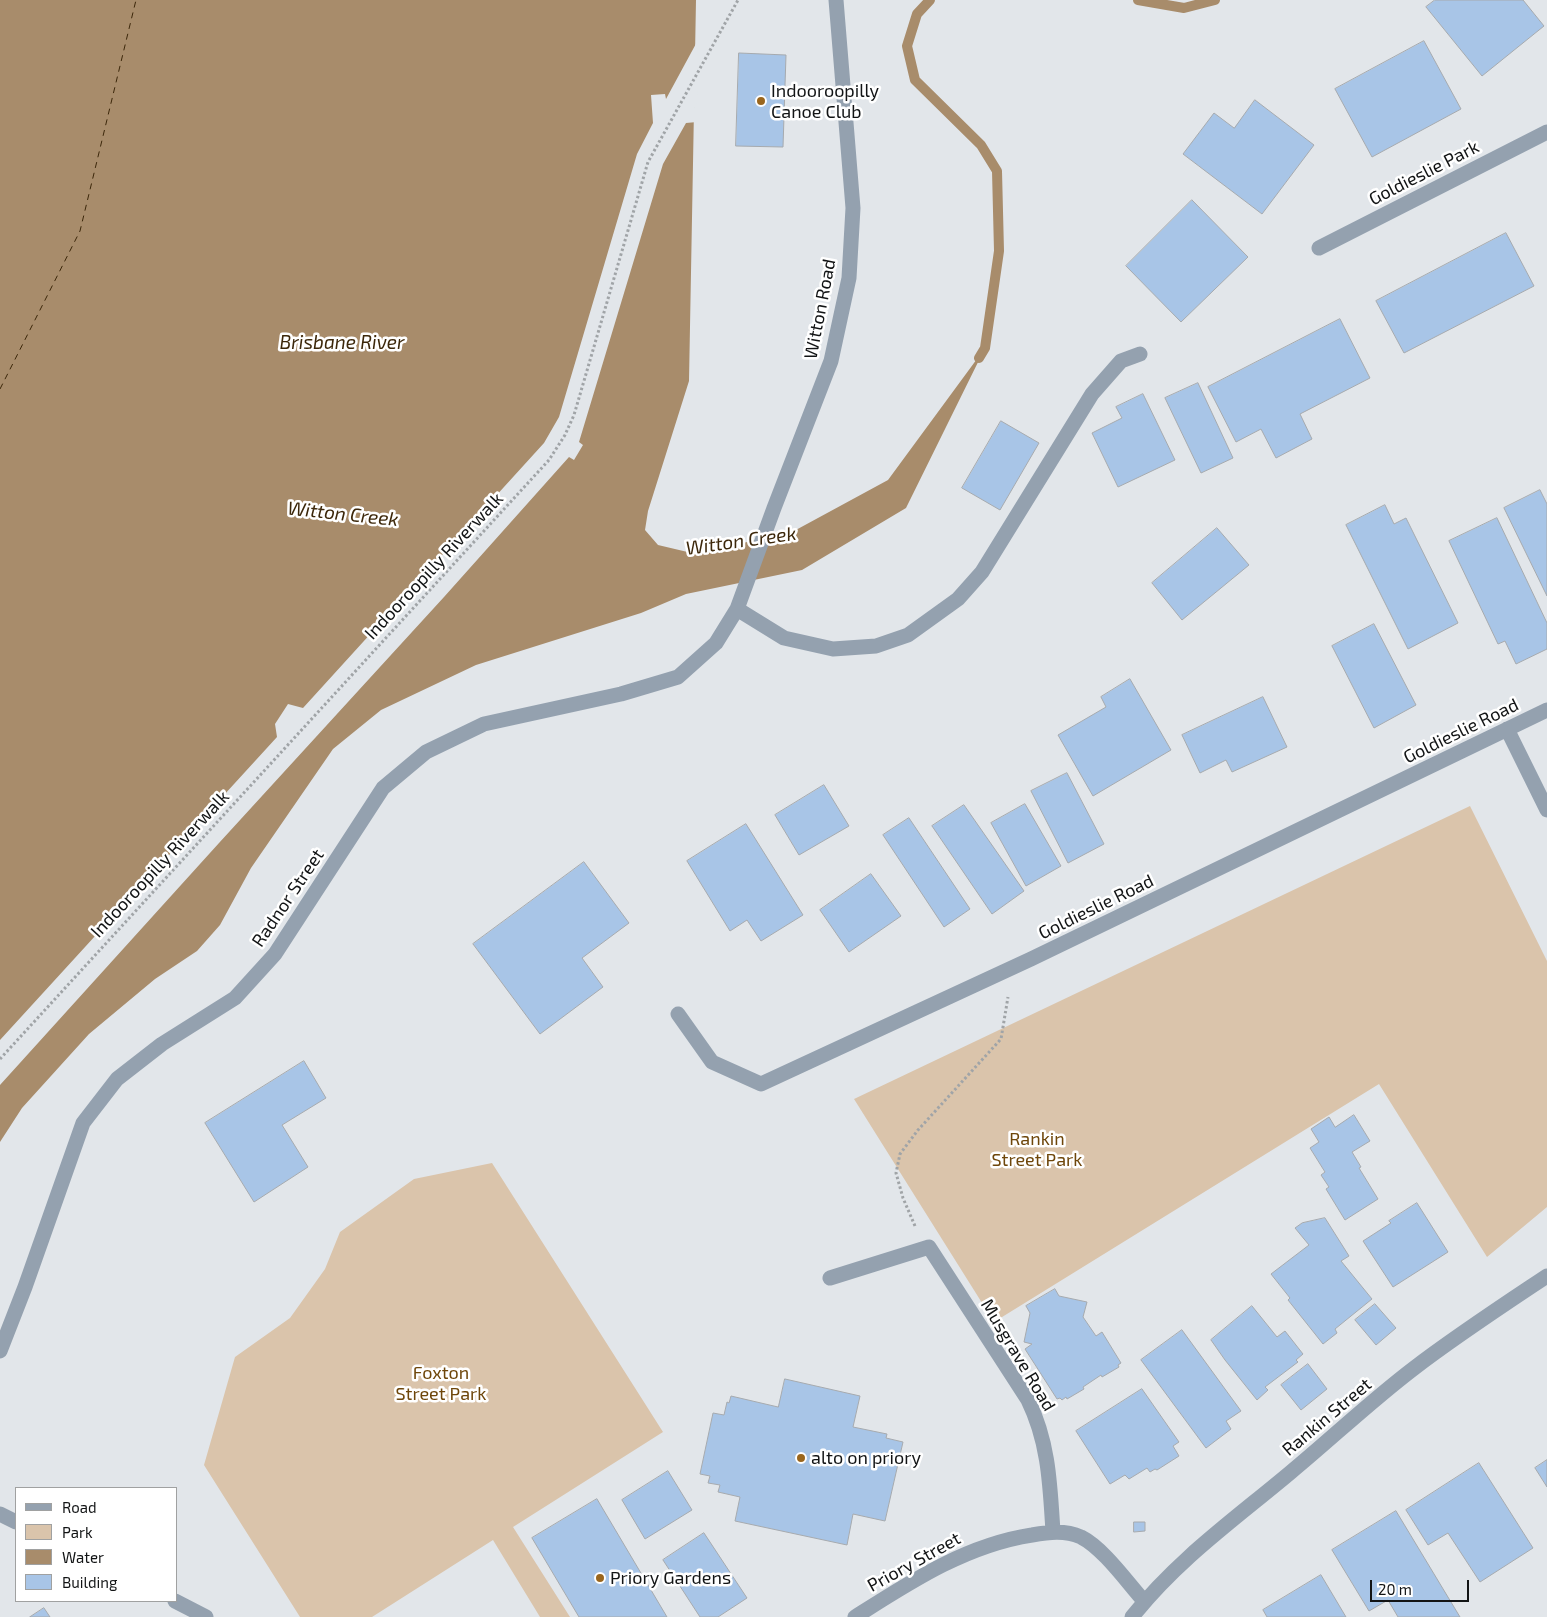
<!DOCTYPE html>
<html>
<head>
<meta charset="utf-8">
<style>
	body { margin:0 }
	#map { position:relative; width:1547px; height:1617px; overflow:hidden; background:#e2e6ea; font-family:"Exo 2",sans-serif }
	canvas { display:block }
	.legend { position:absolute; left:15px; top:1487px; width:162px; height:115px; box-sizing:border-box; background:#fff; border:1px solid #a0a1a1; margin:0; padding:6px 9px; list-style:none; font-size:15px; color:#121415 }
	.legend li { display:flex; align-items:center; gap:10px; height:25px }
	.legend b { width:25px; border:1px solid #a0a1a1 }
	.scale { position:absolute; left:1370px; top:1580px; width:99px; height:22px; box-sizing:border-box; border:2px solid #121415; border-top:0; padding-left:6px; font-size:15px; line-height:18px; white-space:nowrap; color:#121415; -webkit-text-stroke:4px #fff; paint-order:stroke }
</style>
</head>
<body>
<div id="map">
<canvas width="1547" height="1617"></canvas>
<ul class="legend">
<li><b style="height:6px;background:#94a1af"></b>Road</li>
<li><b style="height:14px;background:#dac4ab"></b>Park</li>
<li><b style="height:14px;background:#a88c6b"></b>Water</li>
<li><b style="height:14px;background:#a8c5e7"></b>Building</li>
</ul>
<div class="scale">20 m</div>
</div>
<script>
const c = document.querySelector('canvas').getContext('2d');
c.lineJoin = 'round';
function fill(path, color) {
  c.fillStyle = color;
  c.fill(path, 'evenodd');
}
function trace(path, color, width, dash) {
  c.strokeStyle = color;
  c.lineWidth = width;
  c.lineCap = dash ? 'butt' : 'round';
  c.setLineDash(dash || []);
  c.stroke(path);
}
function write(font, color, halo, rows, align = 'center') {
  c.font = font + ' "Exo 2",sans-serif';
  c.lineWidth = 5;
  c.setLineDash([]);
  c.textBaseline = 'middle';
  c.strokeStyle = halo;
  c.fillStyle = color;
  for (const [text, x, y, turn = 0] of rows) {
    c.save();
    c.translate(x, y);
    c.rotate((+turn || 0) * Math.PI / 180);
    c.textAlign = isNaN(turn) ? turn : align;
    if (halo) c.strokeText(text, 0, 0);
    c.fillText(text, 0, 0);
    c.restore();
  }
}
const green = new Path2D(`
	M1470 806 1547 961V1207L1487 1257 1379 1084 994 1322 854 1099Z
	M492 1163 663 1432 513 1527 570 1617H540L493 1540 372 1617H300L204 1465 235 1357 290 1318 325 1269 340 1232 414 1179Z`);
const water = new Path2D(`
	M0 0H696L689 381 648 511 645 530 658 545 696 554 794 531 888 480 985 348 906 508 802 570 686 594 641 613 476 665 381 710 333 749 251 868 220 925 197 951 155 979 89 1034 22 1108 0 1142Z`);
const pier = new Path2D(`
	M698 40 697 103 694 108 697 109V122L686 123 663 164 579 442 583 445 574 460 569 457 444 597 219 843 0 1085V1040L277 737 275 724 288 704 303 708 544 443 559 417 637 154 653 123 651 95 665 94 666 99Z`);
const stream = new Path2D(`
	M930 0 917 14 907 46 915 80 981 145 997 171 999 251 985 348 979 358
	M1138 0 1184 8 1215 0`);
const ferry = new Path2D(`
	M0 389 80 231 136 0`);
const building = new Path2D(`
	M1435 0H1523L1544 26 1482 76 1426 7Z
	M1424 41 1461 109 1372 157 1335 89Z
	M739 53 786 55 783 147 736 146Z
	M1255 100 1314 145 1262 214 1183 154 1214 113 1234 128Z
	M1192 200 1248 257 1181 322 1126 266Z
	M1506 233 1534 286 1404 353 1376 301Z
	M1340 319 1370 378 1300 414 1312 439 1276 458 1261 429 1236 442 1208 387Z
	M1198 383 1233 458 1201 473 1165 398Z
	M1143 394 1175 460 1118 487 1092 433 1122 418 1116 407Z
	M1001 421 1039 443 1000 510 962 488Z
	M1540 490 1547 504V596L1504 508Z
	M1385 505 1394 524 1406 518 1458 623 1408 649 1346 525Z
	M1497 518 1547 623V649L1516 664 1505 641 1498 644 1449 541Z
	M1217 528 1249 565 1182 620 1152 583Z
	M1374 624 1416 705 1374 728 1332 646Z
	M1130 679 1171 750 1093 796 1058 735 1106 707 1101 697Z
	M1263 697 1287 747 1232 772 1226 760 1200 773 1182 735Z
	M1067 773 1104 844 1068 863 1031 791Z
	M824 785 849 826 799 855 775 815Z
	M1025 804 1061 866 1026 886 991 823Z
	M964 805 1024 891 992 914 932 826Z
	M909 818 970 909 944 927 883 835Z
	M746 824 803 915 761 941 747 920 730 931 687 861Z
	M584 862 629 923 582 958 603 987 540 1034 473 944Z
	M871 874 901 916 849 952 820 910Z
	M304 1061 326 1098 282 1125 308 1167 254 1202 205 1123Z
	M1354 1115 1370 1141 1352 1152 1361 1167 1359 1168 1378 1199 1345 1220 1326 1189 1329 1187 1321 1175 1325 1172 1310 1148 1319 1142 1311 1129 1329 1117 1335 1127Z
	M1417 1203 1448 1252 1393 1287 1363 1241 1391 1223 1389 1221Z
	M1325 1218 1349 1256 1341 1261 1372 1299 1335 1329 1337 1333 1323 1344 1288 1300 1290 1298 1271 1274 1309 1245 1295 1228 1302 1223Z
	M1055 1289 1059 1296 1087 1302 1083 1317 1096 1336 1102 1332 1121 1363 1118 1365 1119 1367 1102 1377 1101 1375 1083 1387 1084 1389 1067 1399 1066 1397 1062 1400 1060 1398 1057 1399 1025 1349 1032 1344 1024 1342 1030 1313 1026 1306Z
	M1375 1304 1396 1328 1376 1345 1355 1320Z
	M1252 1306 1277 1337 1285 1331 1303 1354 1296 1360 1298 1362 1265 1387 1268 1390 1257 1400 1225 1360 1211 1340Z
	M1182 1330 1241 1411 1226 1421 1231 1429 1206 1448 1141 1360Z
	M1308 1364 1327 1389 1301 1410 1281 1385Z
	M785 1379 860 1396 853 1427 887 1434 886 1438 903 1442 885 1521 853 1514 847 1545 735 1521 740 1497 718 1492 720 1485 708 1483 710 1476 700 1474 713 1413 724 1415 727 1402 729 1403 731 1396 778 1407Z
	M1142 1389 1179 1442 1173 1446 1179 1456 1157 1470 1155 1469 1150 1472 1147 1468 1129 1479 1125 1475 1110 1484 1076 1431Z
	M1547 1460V1487L1535 1468Z
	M1479 1463 1533 1548 1480 1582 1448 1533 1428 1545 1406 1510Z
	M668 1471 692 1510 645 1539 622 1500Z
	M597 1499 667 1617H579L532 1538Z
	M1396 1511 1460 1617H1398L1388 1600 1369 1611 1332 1550Z
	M1134 1522H1145V1531L1134 1532Z
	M704 1533 747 1598 718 1617H700L663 1560Z
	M1321 1575 1346 1617H1267L1263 1610Z
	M44 1608 50 1617H30Z`);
const path = new Path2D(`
	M0 1059 549 460 565 435 574 415 648 162 738 0
	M915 1226 903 1198 896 1173 900 1154 918 1130 1001 1039 1008 997`);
const minor = new Path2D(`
	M1319 248 1547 132
	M737 609 784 638 833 649 876 646 908 635 958 599 982 572 1092 394 1121 361 1140 354
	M1507 729 1547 810
	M678 1014 712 1062 761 1084 1031 959 1547 710
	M830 1278 929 1247 1028 1400C1049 1443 1050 1485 1053 1532
	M0 1351 25 1287 83 1123 117 1079 162 1044 235 998 275 954 383 788 426 752 484 724 621 694 678 677 716 643 737 609 774 508 831 361 849 278 853 208 836 0
	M0 1514 16 1522
	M175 1601 206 1617
	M855 1617C910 1582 966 1545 1032 1535 1049 1532 1065 1530 1081 1537 1103 1548 1127 1582 1144 1601
	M1132 1617C1178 1559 1235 1519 1291 1472 1332 1438 1371 1401 1413 1369 1456 1336 1502 1306 1547 1276`);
const markers = [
	[761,101,5,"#9a661d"],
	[801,1458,5,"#9a661d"],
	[600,1578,5,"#9a661d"]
];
const poiNames = [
	["Indooroopilly",771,91],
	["Canoe Club",771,112],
	["alto on priory",811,1458],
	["Priory Gardens",610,1578]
];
const streetNames = [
	["Goldieslie Park",1424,173,-27],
	["Witton Road",820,309,-79],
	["Indooroopilly Riverwalk",434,566,-47],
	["Goldieslie Road",1461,731,-26],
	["Indooroopilly Riverwalk",160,864,-47],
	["Radnor Street",288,898,-56],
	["Goldieslie Road",1096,907,-26],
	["Musgrave Road",1018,1355,59],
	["Rankin Street",1327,1417,-40],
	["Priory Street",914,1562,-29]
];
const parkNames = [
	["Rankin",1037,1139],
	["Street Park",1037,1160],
	["Foxton",441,1373],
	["Street Park",441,1394]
];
const waterNames = [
	["Brisbane River",342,343],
	["Witton Creek",343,514,6],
	["Witton Creek",741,541,-8]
];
fill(green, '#dac4ab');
fill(water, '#a88c6b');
fill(pier, '#e2e6ea');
trace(stream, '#a88c6b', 10);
trace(ferry, '#3c270a', 1, [6, 5]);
fill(building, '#a8c5e7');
trace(building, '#a6aaae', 1);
trace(path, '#a0a4a7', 3, [2.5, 2.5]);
trace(minor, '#94a1af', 15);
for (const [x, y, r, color] of markers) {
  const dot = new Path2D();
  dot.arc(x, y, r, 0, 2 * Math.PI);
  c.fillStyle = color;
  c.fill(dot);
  trace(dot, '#fff', 2);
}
write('18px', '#121415', '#fff', poiNames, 'left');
write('18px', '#121415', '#fff', streetNames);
write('18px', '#6e460a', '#fff', parkNames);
write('italic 19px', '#3c270a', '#fff', waterNames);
</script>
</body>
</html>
